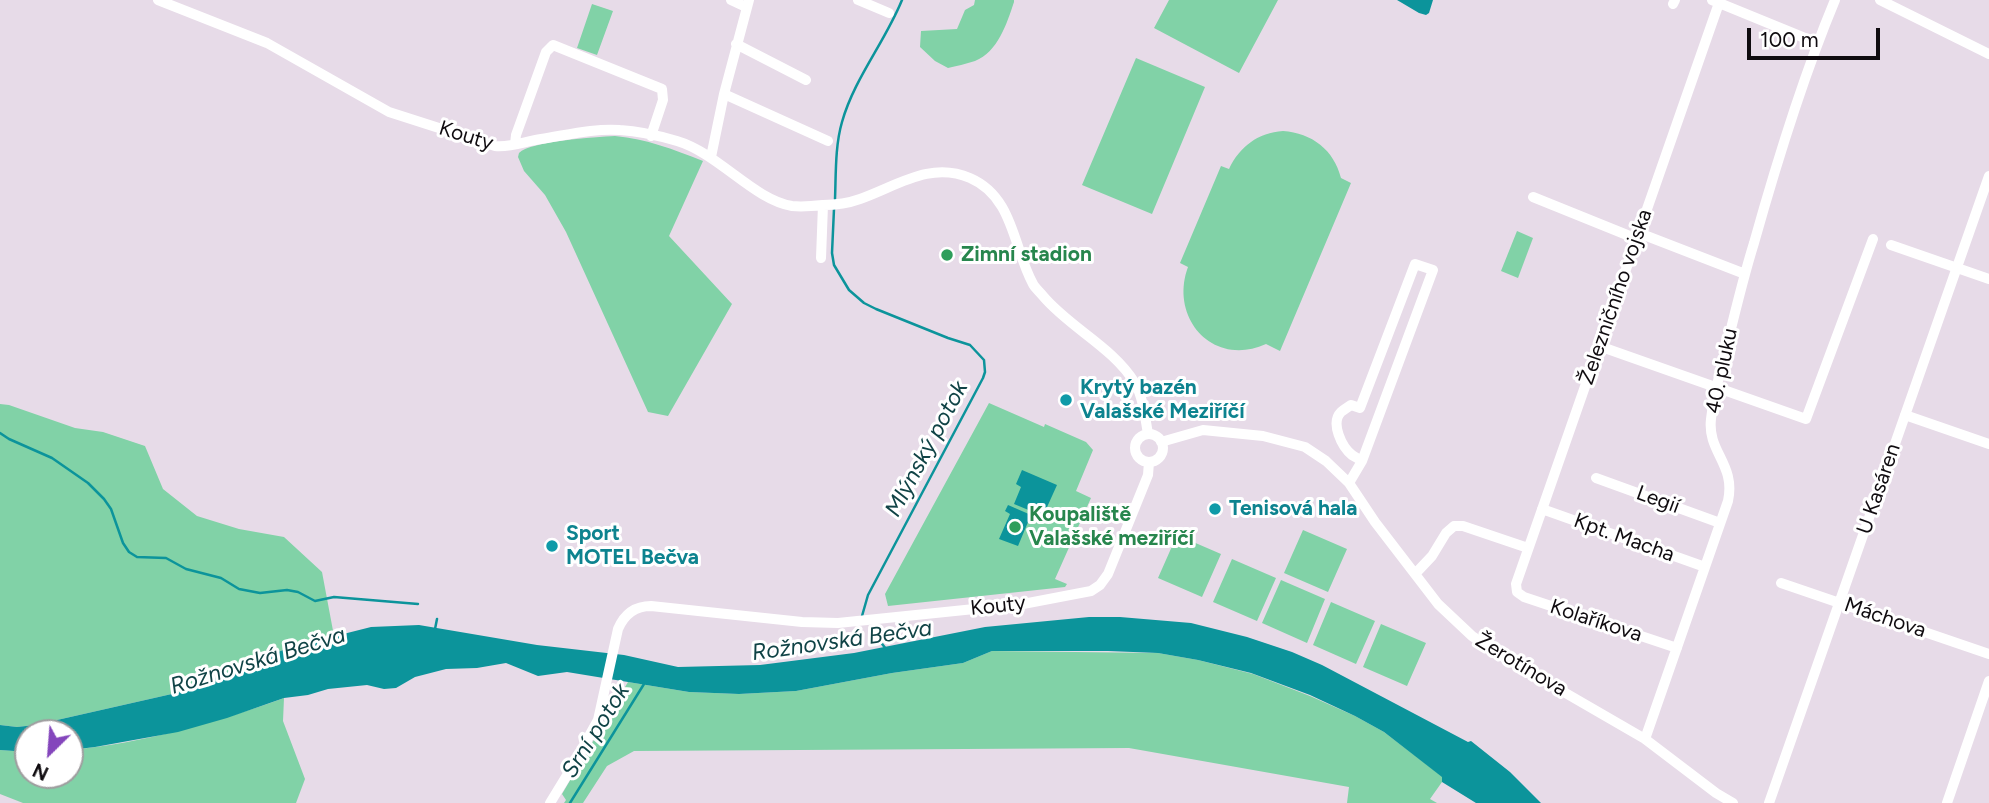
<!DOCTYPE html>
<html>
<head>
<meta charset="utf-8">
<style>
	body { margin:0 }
	#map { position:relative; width:1989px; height:803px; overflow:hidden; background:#e7dbe8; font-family:Figtree,sans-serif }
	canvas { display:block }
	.north { position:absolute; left:14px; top:719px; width:70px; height:70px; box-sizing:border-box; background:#fff; border:2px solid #9f9d9f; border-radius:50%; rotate:205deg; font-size:19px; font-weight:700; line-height:28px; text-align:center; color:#0f0b0f }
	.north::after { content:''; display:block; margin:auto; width:24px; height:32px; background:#8446bc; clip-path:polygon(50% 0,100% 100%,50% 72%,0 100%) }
	.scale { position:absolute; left:1747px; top:28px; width:133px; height:32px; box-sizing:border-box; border:4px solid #0f0b0f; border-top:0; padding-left:9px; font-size:21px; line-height:24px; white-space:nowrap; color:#0f0b0f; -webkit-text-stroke:5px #fff; paint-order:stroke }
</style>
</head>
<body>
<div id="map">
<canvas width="1989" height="803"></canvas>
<div class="north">N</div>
<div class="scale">100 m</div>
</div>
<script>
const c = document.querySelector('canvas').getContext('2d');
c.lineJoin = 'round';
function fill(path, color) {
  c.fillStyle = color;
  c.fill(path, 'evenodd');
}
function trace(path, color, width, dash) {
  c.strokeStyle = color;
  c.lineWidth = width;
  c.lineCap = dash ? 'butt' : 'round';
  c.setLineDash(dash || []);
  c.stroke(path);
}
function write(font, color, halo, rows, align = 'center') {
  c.font = font + ' Figtree,sans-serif';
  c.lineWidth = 6;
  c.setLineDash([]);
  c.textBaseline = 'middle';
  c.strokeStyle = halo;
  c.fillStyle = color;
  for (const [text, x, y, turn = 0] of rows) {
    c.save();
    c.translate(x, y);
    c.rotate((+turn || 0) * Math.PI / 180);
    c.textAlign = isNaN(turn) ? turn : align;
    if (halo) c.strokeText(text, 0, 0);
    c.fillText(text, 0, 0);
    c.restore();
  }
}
const green = new Path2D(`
	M975 0H1014V2C1007 23 998 52 975 61 966 64 956 66 948 68L935 61 920 47 921 31 957 29 965 10 974 5Z
	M1169 0H1278L1239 73 1154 28Z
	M592 4 613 11 597 55 577 48Z
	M1136 58 1205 87 1152 214 1082 185Z
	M1283 131C1312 133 1334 150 1341 178L1351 183 1280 351 1266 344C1213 368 1169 318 1188 267L1180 263 1221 166 1229 169C1240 146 1258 133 1283 131Z
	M615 136C647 139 672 149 703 161L669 236 732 304 668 416 648 412 566 232 545 195 524 171 518 157 519 153C531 141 595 137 615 136Z
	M1517 231 1533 238 1518 278 1501 271Z
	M989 403 1044 427 1045 424 1086 442 1093 450 1076 491 1091 498 1055 579 1067 584 1065 587 888 606 885 594Z
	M0 404 9 405 75 428 103 432 145 446 163 489 197 516 239 529 284 537 322 572 334 636 288 648 240 667 185 691 35 725 17 727 0 725Z
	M1303 530 1347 549 1328 592 1284 573Z
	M1177 535 1221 554 1202 597 1158 578Z
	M1232 559 1276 578 1257 621 1213 602Z
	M1281 580 1325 599 1307 643 1262 623Z
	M1331 602 1375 621 1356 664 1313 645Z
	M1381 624 1426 643 1407 686 1363 667Z
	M992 651 1158 653 1198 660 1253 674 1310 696 1355 716 1384 732 1443 777 1442 782 1430 799 1437 803H1347L1349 787 1129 748 634 751 607 766 583 803H564L566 800 562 794 628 682 689 692 739 694 796 691 892 673 963 663Z
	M284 698 283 721 305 779 296 803H23L0 794V750L28 752V775H70V750C144 743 214 723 284 698Z`);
const water = new Path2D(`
	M1397 0H1433L1429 13 1426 15 1419 13Z
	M1022 470 1057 485 1043 516 1014 504 1021 487 1016 484Z
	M1008 505 1031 515 1018 546 999 539 1010 514 1005 511Z
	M1089 617H1120L1191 623 1247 637 1292 652 1322 665 1468 742 1471 741 1510 772 1541 803H1476L1442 782V777L1384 732 1355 716 1310 695 1251 673 1198 660 1158 653 1108 651H992L963 663 892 673 796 691 739 694 689 692 567 672 538 676 506 663 477 668 446 669 415 677 396 688 384 689 367 685 328 689 308 695 284 698 227 718 178 732 95 747 70 750V733H28V752L0 750V725L17 727 35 725 185 691 240 667 288 648 371 627 419 625 537 645 624 655 678 667 760 665 854 653 985 627Z`);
const stream = new Path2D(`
	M835 199C836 174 835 146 842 122 854 79 885 42 902 0
	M834 209 832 253 834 265 849 290 864 303 876 309 948 338 970 345 984 360 985 372 983 378 868 595 862 616
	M0 433 9 439 52 458 88 483 104 499 111 509 123 543 129 552 137 557 166 558 186 569 221 578 239 589 260 593 287 590 298 592 315 601 334 597 418 604
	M435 629 437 619
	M873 632 886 649
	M570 803 644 684`);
const minor = new Path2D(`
	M158 0 267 43 389 112 495 146C510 148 526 141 541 139 567 135 595 128 620 130 638 131 660 136 677 141 718 153 754 200 792 206 801 207 814 206 823 205 835 205 849 203 860 199 897 186 930 161 970 178 1014 197 1013 248 1033 284 1035 288 1040 292 1043 296 1070 328 1113 347 1135 383 1143 397 1145 417 1148 434
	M731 0 746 7
	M858 0 889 13
	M1712 0 1817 43
	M1880 0 1989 54
	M1673 4 1675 0
	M736 44 806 80
	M724 94 828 141
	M515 144 516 135 546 52 553 45 662 89 663 100 651 136
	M711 157 724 94 749 0
	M1533 197 1637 239
	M1639 233 1745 274
	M1891 245 1989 279
	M821 258 823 205
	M1599 346 1806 419 1873 239
	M1905 415 1989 444
	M1135 448a14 14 0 1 1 28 0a14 14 0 1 1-28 0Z
	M1161 442 1203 430 1263 436 1305 447 1326 461 1349 483 1375 522 1438 604 1472 636 1505 658 1645 739 1716 793 1733 803
	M1596 478 1720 523
	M1349 483 1362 461 1433 270 1415 264 1360 408 1351 405C1351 405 1342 411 1341 412 1330 423 1342 447 1352 455 1355 457 1359 459 1362 461
	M1542 509 1705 567
	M1415 574 1432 556 1446 533 1454 526H1463L1528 548
	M1781 583 1989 654
	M1677 648 1524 597 1517 592 1516 584 1719 3
	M1645 739 1728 501C1736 464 1707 452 1711 419 1714 393 1721 367 1728 341 1736 308 1744 275 1754 243 1777 161 1802 79 1835 0
	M550 803 572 767 598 720 618 629C624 615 634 606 651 606L802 622 838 623 1023 604 1091 591 1100 585 1108 574 1148 475 1149 462
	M1769 803 1989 176
	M1947 803 1989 681`);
const markers = [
	[947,255,7,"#2e9e5b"],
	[1066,400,7,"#0f9aa8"],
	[1215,509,7,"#0f9aa8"],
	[1015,527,7,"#2e9e5b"],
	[552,546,7,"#0f9aa8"]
];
const streetNames = [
	["Kouty",466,136,17],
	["Železničního vojska",1616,297,-71],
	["40. pluku",1722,371,-78],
	["U Kasáren",1879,489,-71],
	["Legií",1658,500,20],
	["Kpt. Macha",1624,538,20],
	["Kouty",998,606,-6],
	["Máchova",1885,618,19],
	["Kolaříkova",1596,621,18],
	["Žerotínova",1521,665,31]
];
const leisureNames = [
	["Zimní stadion",961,255],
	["Koupaliště",1029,515],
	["Valašské meziříčí",1029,539]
];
const cultureNames = [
	["Krytý bazén",1080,388],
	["Valašské Meziříčí",1080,412],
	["Tenisová hala",1229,509],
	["Sport",566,534],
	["MOTEL Bečva",566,558]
];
const waterNames = [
	["Mlýnský potok",927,449,-62],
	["Rožnovská Bečva",842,641,-8],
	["Rožnovská Bečva",258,661,-17],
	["Srní potok",596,731,-58]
];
fill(green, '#81d2a7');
fill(water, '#0c949b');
trace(stream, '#0c949b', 2.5);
trace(minor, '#fff', 10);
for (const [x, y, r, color] of markers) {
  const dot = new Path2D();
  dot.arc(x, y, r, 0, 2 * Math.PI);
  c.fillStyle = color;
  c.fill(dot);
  trace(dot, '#fff', 2.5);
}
write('21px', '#0f0b0f', '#fff', streetNames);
write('bold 21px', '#27864d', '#fff', leisureNames, 'left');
write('bold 21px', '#0d838f', '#fff', cultureNames, 'left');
write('italic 23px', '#104346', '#fff', waterNames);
</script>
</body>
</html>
